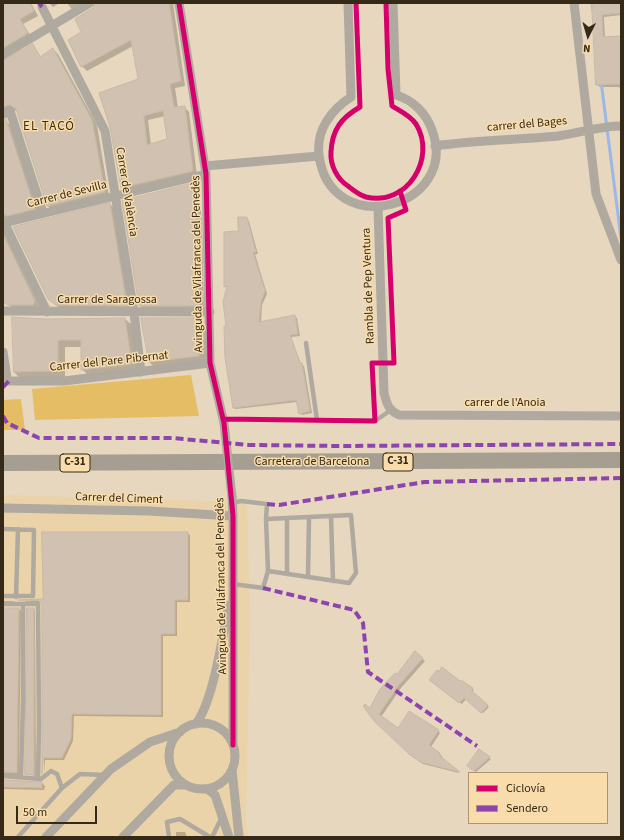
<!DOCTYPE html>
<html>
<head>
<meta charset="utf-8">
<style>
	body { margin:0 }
	#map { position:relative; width:624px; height:840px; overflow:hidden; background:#e6d7be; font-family:"Source Sans 3",sans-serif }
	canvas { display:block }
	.frame { position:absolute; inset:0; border:4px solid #342a17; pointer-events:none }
	.legend { position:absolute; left:468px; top:772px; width:140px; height:52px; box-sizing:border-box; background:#f8dcac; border:1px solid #aa9570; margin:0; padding:5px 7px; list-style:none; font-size:12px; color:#342a17 }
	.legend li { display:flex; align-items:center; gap:8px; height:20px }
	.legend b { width:20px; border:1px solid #aa9570 }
	.north { position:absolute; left:568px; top:16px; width:40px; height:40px; -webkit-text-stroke:3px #f8dcac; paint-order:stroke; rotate:185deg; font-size:11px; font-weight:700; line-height:16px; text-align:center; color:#342a17 }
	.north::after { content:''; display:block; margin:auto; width:14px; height:18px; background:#342a17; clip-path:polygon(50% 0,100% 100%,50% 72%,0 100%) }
	.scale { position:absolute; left:16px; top:806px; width:81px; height:18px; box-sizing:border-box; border:2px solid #342a17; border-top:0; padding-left:5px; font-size:12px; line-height:14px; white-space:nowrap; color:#342a17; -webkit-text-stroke:3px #f8dcac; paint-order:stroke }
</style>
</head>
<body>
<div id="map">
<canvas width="624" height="840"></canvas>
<div class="frame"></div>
<ul class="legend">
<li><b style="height:5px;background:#d6006c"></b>Ciclovía</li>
<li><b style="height:5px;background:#8e44ad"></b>Sendero</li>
</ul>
<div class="north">N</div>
<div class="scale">50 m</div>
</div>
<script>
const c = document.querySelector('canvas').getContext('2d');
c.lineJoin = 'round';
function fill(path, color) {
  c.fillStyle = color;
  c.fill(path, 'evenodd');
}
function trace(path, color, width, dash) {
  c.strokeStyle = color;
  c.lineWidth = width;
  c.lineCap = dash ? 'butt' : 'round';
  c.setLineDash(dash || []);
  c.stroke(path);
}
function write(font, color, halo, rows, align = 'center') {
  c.font = font + ' "Source Sans 3",sans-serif';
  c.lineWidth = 3;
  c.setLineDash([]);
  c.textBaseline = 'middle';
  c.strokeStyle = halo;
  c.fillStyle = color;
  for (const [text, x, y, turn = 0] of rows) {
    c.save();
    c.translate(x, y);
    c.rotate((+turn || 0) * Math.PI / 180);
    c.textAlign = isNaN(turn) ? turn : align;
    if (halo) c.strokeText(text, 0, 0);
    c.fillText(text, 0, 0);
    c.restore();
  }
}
const built = new Path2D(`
	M3 495 247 502 250 620 246 822 249 837H3Z`);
const green = new Path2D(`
	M191 375 199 416 35 420 32 389Z
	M21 399 25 430H3V400Z`);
const shadow = new Path2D(`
	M3 3H31L38 16 23 24 32 38 3 59Z
	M49 3H60L53 7Z
	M67 3H91L75 13Z
	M96 3H173L185 86 175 88 178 108 184 107 189 112 197 176 127 193 122 188 111 127 139 80 133 46 87 71 82 66 69 40 82 33ZM165 116 168 140 151 145 148 120Z
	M621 3V15L604 17 605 38 621 36V90L619 87H600L597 85 593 4Z
	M33 46 41 57 53 49 58 54 97 125 109 197 53 211 48 206 17 110 3 115V61Z
	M3 120 11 125 39 214 3 222Z
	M194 184 199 189 202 223 204 311H145L140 305Z
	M110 204 116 210 132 311 63 310 48 299Z
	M247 218 249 221 258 254H255L267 294 262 305 261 323 294 316 297 318 300 336 291 337 301 364 304 366 312 413 302 415 300 413 297 402 236 409 233 407 227 327 228 289 225 286 239 232Z
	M3 229 39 306 38 309H14L3 301Z
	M125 319 132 325 139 370 89 376 82 369V347H65V377L21 379 14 372 46 320Z
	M198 319 208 329 209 365 159 371 149 362Z
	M187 533 190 535V602H177V636H163V717L74 716 73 741 64 760H45L44 774 43 603 20 601 44 600Z
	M3 601H13L14 602 3 605Z
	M3 609H19L21 611 19 775 3 777Z
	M34 609 35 610 36 776 26 774Z
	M415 653 425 661 401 688 381 717 398 729 438 731 440 733 431 747 442 756 441 758 459 773 423 764 410 755 364 706 370 709Z
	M432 682 472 689 474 690 472 692 489 707 483 713 466 699 462 704Z
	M479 751 491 759 476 772 469 768Z
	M3 781 42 783 45 786 44 790 3 789Z
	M176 832H185L187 837H176Z`);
const stream = new Path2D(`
	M592 3 593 10
	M601 81 621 238`);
const building = new Path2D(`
	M3 3H30L34 11 20 19 28 33 3 48Z
	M96 3H169L181 81 170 84 174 107 185 106 193 171 121 188 110 127 99 93 138 79 131 40 81 67 68 40 81 32 75 19 93 8ZM163 111 167 139 147 145 144 116Z
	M592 3H621V13L602 15 603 37 621 36V84L596 85Z
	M33 44 40 57 53 48 92 120 105 192 47 206 16 109 10 105 3 107V61Z
	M6 119 35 209 7 216 3 214V120Z
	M194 183 197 217 199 306H139L122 201Z
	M110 203 127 306 56 305 48 299 13 227Z
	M238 217H247L256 252H253L265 291 261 302 259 322 295 315 298 334 290 335 300 363H302L310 411 299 414 296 400 233 408 225 358 224 326H226L223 302 227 286 224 287V232L238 231Z
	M3 234 35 301 33 305H8L3 302Z
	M12 317 46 319 125 318 132 364 81 370V340H61L58 341V371L14 372Z
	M141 318H199V356L149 362Z
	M42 532H188V600H175V634H161V715L72 714 71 739 62 758H43L42 774V604L38 600H18L43 599Z
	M3 608H19L17 773 3 772Z
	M27 608H34V775L25 774Z
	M415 651 423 658 399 685 379 714 398 728 409 711 439 730 429 745 440 753 439 755 460 772 420 762 407 752 374 721 363 706 365 704 370 708 380 689 395 673 397 674Z
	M442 667 460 681 461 680 473 688 471 690 488 705 481 713 464 698 459 703 429 680 437 670 439 671Z
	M479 749 490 757 474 771 467 766Z
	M3 780 42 782V788L3 787Z`);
const service = new Path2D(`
	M306 343 317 420 375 421 391 410
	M232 503 241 501 267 504 266 519
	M351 515 356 573 349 583 268 571 266 519Z
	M331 516 333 581
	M3 529 34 530 33 596H3
	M287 574V518
	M308 577 309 517
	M233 584 263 588 268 571
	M16 597 18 529
	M3 604H38L39 725 38 778
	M3 776 41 779 51 771 57 774 62 788
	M21 777 23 703V604
	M18 837 62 788 80 774 105 775
	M169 837 167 822 180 819 210 837
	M212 837 222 817`);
const minor = new Path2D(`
	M179 3 206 174 210 363 224 423
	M348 3 351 97C331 110 316 130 319 155 330 242 461 208 432 130 426 113 413 100 396 95L393 3
	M574 3 596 194 621 260
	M42 7 105 131 134 313 141 372
	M3 55 90 3
	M3 114 10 111 43 213
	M435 146C476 140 517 140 558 136 579 133 600 126 621 126
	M205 166 319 156
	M378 208 384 393C387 404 388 410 399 415L621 416
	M3 220 47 312
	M4 223 206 174
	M3 311 210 312
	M3 352 7 378 9 381H64L210 363
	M232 497 233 516V745
	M3 508 149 511 233 516
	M169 756a33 33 0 1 1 66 0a33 33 0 1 1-66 0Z
	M196 724C214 699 222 637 229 605
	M232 770 239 837
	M207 789 215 795 229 837
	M46 837 111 769 150 742 180 732
	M123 837 174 785H186`);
const trunk = new Path2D(`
	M3 463 621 460`);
const minorBridge = new Path2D(`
	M224 423 232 497`);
const quiet = new Path2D(`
	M39 3 42 7
	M3 387 9 381
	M3 416 7 423 39 438H172L249 445 339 446 621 444
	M267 504 279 505 425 482 621 478
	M263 588 354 610 363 623 368 672 477 746`);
const cycleway = new Path2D(`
	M179 3 206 174 210 363 224 423 233 516V745
	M356 3 360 107C341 118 332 130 331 152 330 165 337 179 348 186 353 190 359 195 366 197 407 207 437 158 416 124 410 115 400 111 392 106L388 69 386 3
	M223 419 375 421 372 363H394L388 218 406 210 400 191`);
const shields = [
	[398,462,30],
	[75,463,30]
];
const shieldNames = [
	["C-31",398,462],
	["C-31",75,463]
];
const streetNames = [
	["carrer del Bages",527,125,-5],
	["Carrer de València",126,192,81],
	["Carrer de Sevilla",67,195,-14],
	["Avinguda de Vilafranca del Penedès",198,264,-91],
	["Rambla de Pep Ventura",369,286,-92],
	["Carrer de Saragossa",107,300],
	["Carrer del Pare Pibernat",109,362,-6],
	["carrer de l'Anoia",505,403],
	["Carretera de Barcelona",312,462],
	["Carrer del Ciment",119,499,2],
	["Avinguda de Vilafranca del Penedès",222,586,-91]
];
const neighbourhoodNames = [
	["EL TACÓ",49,127]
];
fill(built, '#ebd3a9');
fill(green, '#e5bd64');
fill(shadow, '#0003');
trace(stream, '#9cb8e8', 3);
fill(building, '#d0c1b0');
trace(building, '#c7b9a7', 1);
trace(service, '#afa99f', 4.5);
trace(minor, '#afa99f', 9);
trace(trunk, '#a69e90', 16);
trace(minorBridge, '#afa99f', 9);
trace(quiet, '#8e44ad', 4, [8, 4]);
trace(cycleway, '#d6006c', 5);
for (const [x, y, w] of shields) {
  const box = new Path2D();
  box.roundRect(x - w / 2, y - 9, w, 18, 3);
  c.fillStyle = '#f8dcac';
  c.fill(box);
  trace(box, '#342a17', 1);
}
write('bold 11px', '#342a17', null, shieldNames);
write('12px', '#342a17', '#f8dcac', streetNames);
c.letterSpacing = '1px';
write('13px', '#462f00', '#f8dcac', neighbourhoodNames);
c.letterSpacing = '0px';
</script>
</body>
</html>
